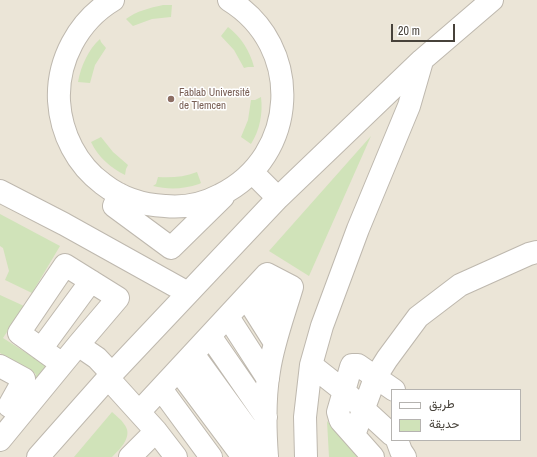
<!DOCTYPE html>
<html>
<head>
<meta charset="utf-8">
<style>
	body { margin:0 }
	#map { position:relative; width:537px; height:457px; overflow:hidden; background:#f4f1eb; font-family:"Archivo Narrow",Vazirmatn,sans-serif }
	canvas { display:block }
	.legend { position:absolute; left:391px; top:389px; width:130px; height:52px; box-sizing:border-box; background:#fff; border:1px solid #b5b3b0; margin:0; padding:5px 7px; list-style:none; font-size:12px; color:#47423a }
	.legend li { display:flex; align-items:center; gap:8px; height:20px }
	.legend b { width:20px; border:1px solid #b5b3b0 }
	.scale { position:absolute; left:391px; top:24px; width:64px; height:18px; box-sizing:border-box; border:2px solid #47423a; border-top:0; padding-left:5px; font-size:12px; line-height:14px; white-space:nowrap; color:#47423a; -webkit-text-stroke:3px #fff; paint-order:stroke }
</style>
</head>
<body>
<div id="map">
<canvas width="537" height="457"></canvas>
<ul class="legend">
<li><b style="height:5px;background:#fff"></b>طريق</li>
<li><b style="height:11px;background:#d0e3b9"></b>حديقة</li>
</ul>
<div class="scale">20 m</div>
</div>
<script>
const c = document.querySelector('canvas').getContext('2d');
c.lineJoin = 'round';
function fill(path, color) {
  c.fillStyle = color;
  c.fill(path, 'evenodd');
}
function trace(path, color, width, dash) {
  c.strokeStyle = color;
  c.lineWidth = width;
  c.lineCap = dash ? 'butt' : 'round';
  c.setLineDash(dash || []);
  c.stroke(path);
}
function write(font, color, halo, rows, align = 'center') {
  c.font = font + ' "Archivo Narrow",sans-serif';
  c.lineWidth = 3;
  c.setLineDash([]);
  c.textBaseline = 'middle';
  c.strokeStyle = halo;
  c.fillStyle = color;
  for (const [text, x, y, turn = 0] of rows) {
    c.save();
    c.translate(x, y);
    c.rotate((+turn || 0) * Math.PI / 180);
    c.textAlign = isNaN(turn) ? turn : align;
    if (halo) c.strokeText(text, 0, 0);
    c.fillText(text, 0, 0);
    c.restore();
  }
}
const education = new Path2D(`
	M0 0H537V457H0ZM392 390H520V440H392Z`);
const green = new Path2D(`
	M163 5H172L171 17 152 19 133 26 126 19C137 11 149 8 163 5Z
	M228 27C241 37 250 51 254 67H248L244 68 234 50 221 36Z
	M100 39 101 42 106 48 95 65 90 83 78 82C81 66 88 50 100 39Z
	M261 97C263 113 260 130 251 144L241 137 248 120 251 100H255Z
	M371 136 309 276 269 251Z
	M101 137 113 152 128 165 126 169 125 175C111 168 98 157 91 142Z
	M197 172 201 183 199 184C184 189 169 190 153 186L156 184 158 177C171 178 184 177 197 172Z
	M0 214 60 246 32 293 5 280 9 271 3 248 0 246Z
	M0 295 24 306 3 338 50 368 22 399 36 374 0 353Z
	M112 412C116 416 121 419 124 424 134 436 120 449 112 457H74Z
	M327 421 358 457H329Z`);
const street = new Path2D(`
	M113 0C78 21 57 61 59 101 61 134 77 165 103 184 121 198 142 205 165 206 184 208 203 204 220 195 299 156 304 46 229 0
	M252 172 278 198
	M0 191 64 224 188 293
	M119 194 114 206 171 248 223 197
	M259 283 283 315
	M246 297 275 343
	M228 317 268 379
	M210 336 266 417
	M41 349 91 281
	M193 354 267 456
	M62 364 19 333 65 265 118 298 78 345
	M311 365 344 391 392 435
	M0 366 24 379 9 406 22 413
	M178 370 243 457
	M108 378 156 431 176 457
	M161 389 211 457
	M139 412 267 274 292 287C284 314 273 343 269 371 264 399 265 429 267 457
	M354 435 375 378 387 359 418 317 460 285 529 254 537 252
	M0 440 78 345 97 358 112 374
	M397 440 401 451 405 457
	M38 457 108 378 278 198 422 60 492 0
	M130 457 156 431
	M306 457 305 417 311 365 322 326 358 229 409 106 422 61
	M373 457 341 421 340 419 338 412 351 367 352 365H358L394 390`);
const markers = [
	[171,99,4,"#8d6e63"]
];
const educationNames = [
	["Fablab Université",179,93],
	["de Tlemcen",179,106]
];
fill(education, '#ebe5d7');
fill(green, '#d0e3b9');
trace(street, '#beb8ae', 24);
trace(street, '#fff', 22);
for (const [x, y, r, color] of markers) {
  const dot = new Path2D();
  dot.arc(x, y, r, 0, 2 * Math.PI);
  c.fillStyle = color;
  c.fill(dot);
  trace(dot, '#fff', 1.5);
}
write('11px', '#785e54', '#fff', educationNames, 'left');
</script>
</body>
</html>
